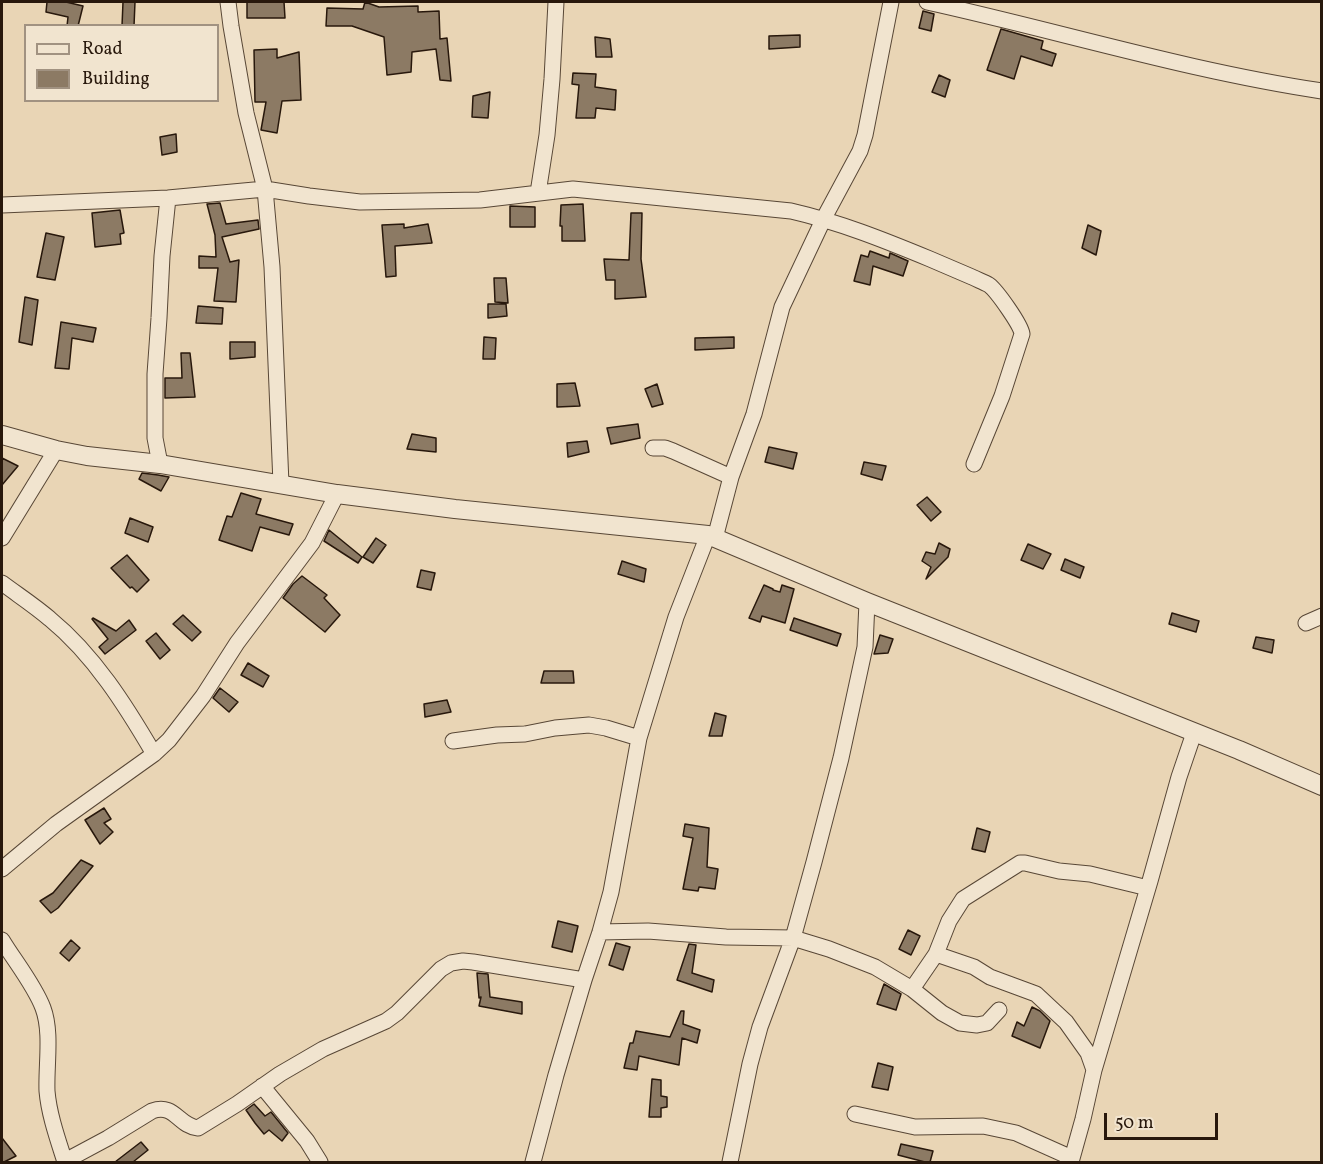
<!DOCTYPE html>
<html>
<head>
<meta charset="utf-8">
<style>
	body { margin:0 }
	#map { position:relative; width:1323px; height:1164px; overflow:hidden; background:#e9d5b5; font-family:Vollkorn,serif }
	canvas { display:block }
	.frame { position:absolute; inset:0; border:3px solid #28180c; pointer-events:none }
	.legend { position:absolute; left:24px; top:24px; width:195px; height:78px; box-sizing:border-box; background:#f1e4cf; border:2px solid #a19281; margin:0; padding:8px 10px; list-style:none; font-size:18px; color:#28180c }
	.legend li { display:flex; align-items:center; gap:12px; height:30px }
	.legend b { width:30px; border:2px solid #a19281 }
	.scale { position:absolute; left:1104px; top:1113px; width:114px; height:27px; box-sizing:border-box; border:3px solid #28180c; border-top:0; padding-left:8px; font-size:18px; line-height:21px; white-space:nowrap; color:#28180c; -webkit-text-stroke:4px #f1e4cf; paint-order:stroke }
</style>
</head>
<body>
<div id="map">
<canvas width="1323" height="1164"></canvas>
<div class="frame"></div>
<ul class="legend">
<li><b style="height:8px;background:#f1e4cf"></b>Road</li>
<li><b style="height:16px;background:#8c7a64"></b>Building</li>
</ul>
<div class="scale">50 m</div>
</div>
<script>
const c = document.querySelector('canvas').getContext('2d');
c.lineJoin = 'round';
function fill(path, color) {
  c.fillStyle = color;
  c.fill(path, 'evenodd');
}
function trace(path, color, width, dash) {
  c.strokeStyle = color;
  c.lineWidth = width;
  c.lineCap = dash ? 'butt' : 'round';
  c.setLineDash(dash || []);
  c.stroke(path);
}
const building = new Path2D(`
	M47 2H66L83 6 78 26H67L68 17 46 12Z
	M123 2H135L134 26H122Z
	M247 2H284L285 18H247Z
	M365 2 379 7 418 6V12L439 11 440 39 447 38 451 81 440 80 436 49 412 52 411 72 387 75 384 37 352 26H326L327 8 363 9Z
	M923 11 934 14 931 31 919 28Z
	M1001 29 1043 41 1041 49 1056 54 1052 66 1021 56 1014 79 987 70Z
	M800 35V47L769 49V36Z
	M595 37 610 39 612 57H596Z
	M277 49V58L299 52 301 100 282 101 277 133 261 130 266 102H255L254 50Z
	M573 73 596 74 595 87 616 90 615 110 596 108 595 118H576L579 85 572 84Z
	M939 75 950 80 945 97 932 92Z
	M490 92 488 118 472 117 473 96Z
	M176 134 177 152 162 155 160 137Z
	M220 203 226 224 258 220 259 229 222 237 230 262 239 260 236 302 214 301 218 268H199V256L216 257 215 235 207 204Z
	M583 204 585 241H562V226H560L561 205Z
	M510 206 535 207V227H510Z
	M120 210 124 233 120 234 121 244 95 247 92 213Z
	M631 213H642L641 259 646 297 615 299V280H606L604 259 629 260Z
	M404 224V228L428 224 432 243 395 246 396 276 386 277 382 225Z
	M1088 225 1101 231 1096 255 1082 248Z
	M46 233 64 237 55 280 37 277Z
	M870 251 889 258 890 253 908 261 903 276 873 266 870 285 854 281 861 255 868 257Z
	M494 278H506L508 303 495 302Z
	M25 297 38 300 32 345 19 342Z
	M488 304H506L507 316 488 318Z
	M198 306 223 308 222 324 196 323Z
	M61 322 96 328 93 342 72 338 69 369 55 368Z
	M484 337 496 338 495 359H483Z
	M734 337V348L695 350V338Z
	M230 342H255V357L230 359Z
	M181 353H190L195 397 165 398V378H182Z
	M575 383 580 406 557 407V384Z
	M657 384 663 404 652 407 645 389Z
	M638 424 640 438 611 444 607 428Z
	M412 434 436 438V452L407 449Z
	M587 441 589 452 568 457 567 443Z
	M769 447 797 453 793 469 765 462Z
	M2 458 18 466 2 485Z
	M864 462 886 466 882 480 861 474Z
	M142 473 158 475 169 477 161 491 139 479Z
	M241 493 261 499 256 514 293 524 289 535 260 527 252 551 219 540 227 516 232 517Z
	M927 497 941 512 931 521 917 505Z
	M130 518 153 527 148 542 125 533Z
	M329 530 362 557 358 563 324 541Z
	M376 538 386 545 373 563 363 557Z
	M939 543 950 549 948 557 926 579 931 567 922 561 926 552 935 554Z
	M1028 544 1051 554 1043 569 1021 560Z
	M127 555 149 580 137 592 132 587 130 588 111 568Z
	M1065 559 1084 567 1080 578 1061 570Z
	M622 561 646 569 644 582 618 574Z
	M421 570 435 573 431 590 417 587Z
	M302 576 327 595 324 598 340 615 325 632 283 598 293 584Z
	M764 585 773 589V590L780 592 782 585 794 589 785 623 762 616 760 622 749 618Z
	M1172 613 1199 621 1196 632 1169 624Z
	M183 615 201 632 192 641 173 624Z
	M93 618 116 631 129 620 136 630 105 654 99 647 108 639 92 619Z
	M794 618 841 634 837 646 790 630Z
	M156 633 170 650 160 659 146 641Z
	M880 635 893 639 888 653 874 654Z
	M1256 637 1274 640 1272 653 1253 648Z
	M248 663 269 676 263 687 241 675Z
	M544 671H573L574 683H541Z
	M220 688 238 702 229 712 213 698Z
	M447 700 451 712 425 717 424 704Z
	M715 713 726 716 722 736H709Z
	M104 808 111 819 104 823 113 832 100 844 85 820Z
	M685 824 709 828 707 867 718 869 715 889 699 887 698 891 683 889 693 838 683 836Z
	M977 828 990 832 985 852 972 849Z
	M81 860 93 866 58 908 51 913 40 901 53 893Z
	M558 921 578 926 572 952 552 947Z
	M908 930 920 936 911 955 899 949Z
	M71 940 80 948 69 961 60 953Z
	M616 943 630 947 623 970 609 965Z
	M689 944 696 945 692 973 714 980 712 992 677 980Z
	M477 973 488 974 490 997 522 1002V1014L479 1006 481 997 479 998Z
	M884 984 901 994 896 1010 877 1004Z
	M1032 1007 1040 1011 1050 1021 1040 1048 1012 1036 1017 1022 1024 1026Z
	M681 1011H684L683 1024 700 1030 697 1043 682 1038 679 1065 639 1056 637 1070 624 1068 630 1043H633L636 1031 670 1037Z
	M878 1063 893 1067 888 1090 872 1087Z
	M652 1079 661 1080V1096L667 1097V1107L661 1108V1117H649Z
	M254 1104 265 1116 271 1112 288 1133 282 1141 269 1130 264 1134 255 1123 246 1110Z
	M2 1138 16 1156 4 1162H2Z
	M141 1142 148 1150 133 1162H115Z
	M901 1144 933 1151 930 1162H925L898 1155Z`);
const minor = new Path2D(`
	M228 2 231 26 246 113 265 189 272 267 281 484
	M927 2C1059 31 1188 71 1322 91
	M538 193 547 135 552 79 556 2
	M2 205 168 198 265 189 309 196 360 202 480 200 573 189 791 211C839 222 884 240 930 259 944 265 958 271 972 277 978 280 984 282 989 285 997 291 1021 325 1022 334L1002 396 974 464
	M653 448H665L673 451 731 477
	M160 464 155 438V374L159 318 162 256 168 198
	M2 538 56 450
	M715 538 731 477 754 414 782 307 824 218 860 151 865 135 891 2
	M2 583C18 595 35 606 50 619 94 655 126 706 154 754
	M1306 623 1322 616
	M453 741 497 735 525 734 555 728 589 725 606 728 639 738
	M2 869 56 824 154 754 169 740 203 696 237 643 312 543 337 494
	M600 932 648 931 726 937 793 938 829 949 875 967 912 989 942 1013 960 1023 977 1025 987 1023 999 1010
	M2 940C14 960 35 986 43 1008 52 1032 46 1065 47 1091 49 1115 58 1140 65 1162
	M936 954 974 967 990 977 1036 994 1066 1022 1088 1053 1094 1070
	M912 989 936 954 949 921 963 899 1020 863H1025L1059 871 1090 874 1148 888
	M262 1086 307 1141 320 1162
	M855 1114 915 1127 983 1126 1016 1133 1072 1158
	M65 1161 108 1138 152 1111C175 1103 178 1126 198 1128L237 1104 280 1074 323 1049 386 1021 397 1013 441 969 451 963 463 961 473 962 584 980
	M533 1162 556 1075 584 980 600 932 611 892 639 738 676 617 708 535
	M730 1162 750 1064 760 1027 793 938 814 862 841 758 865 647 867 602
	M1071 1162 1083 1119 1094 1070 1150 881 1179 777 1194 733`);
const tertiary = new Path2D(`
	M2 435 56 450 87 456 160 464 337 494 455 509 708 535 867 602 1239 750 1322 786`);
fill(building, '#8c7a64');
trace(building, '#28180c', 1.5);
trace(minor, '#584736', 17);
trace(tertiary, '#584736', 20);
trace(minor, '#f1e4cf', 15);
trace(tertiary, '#f1e4cf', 18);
</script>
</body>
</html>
